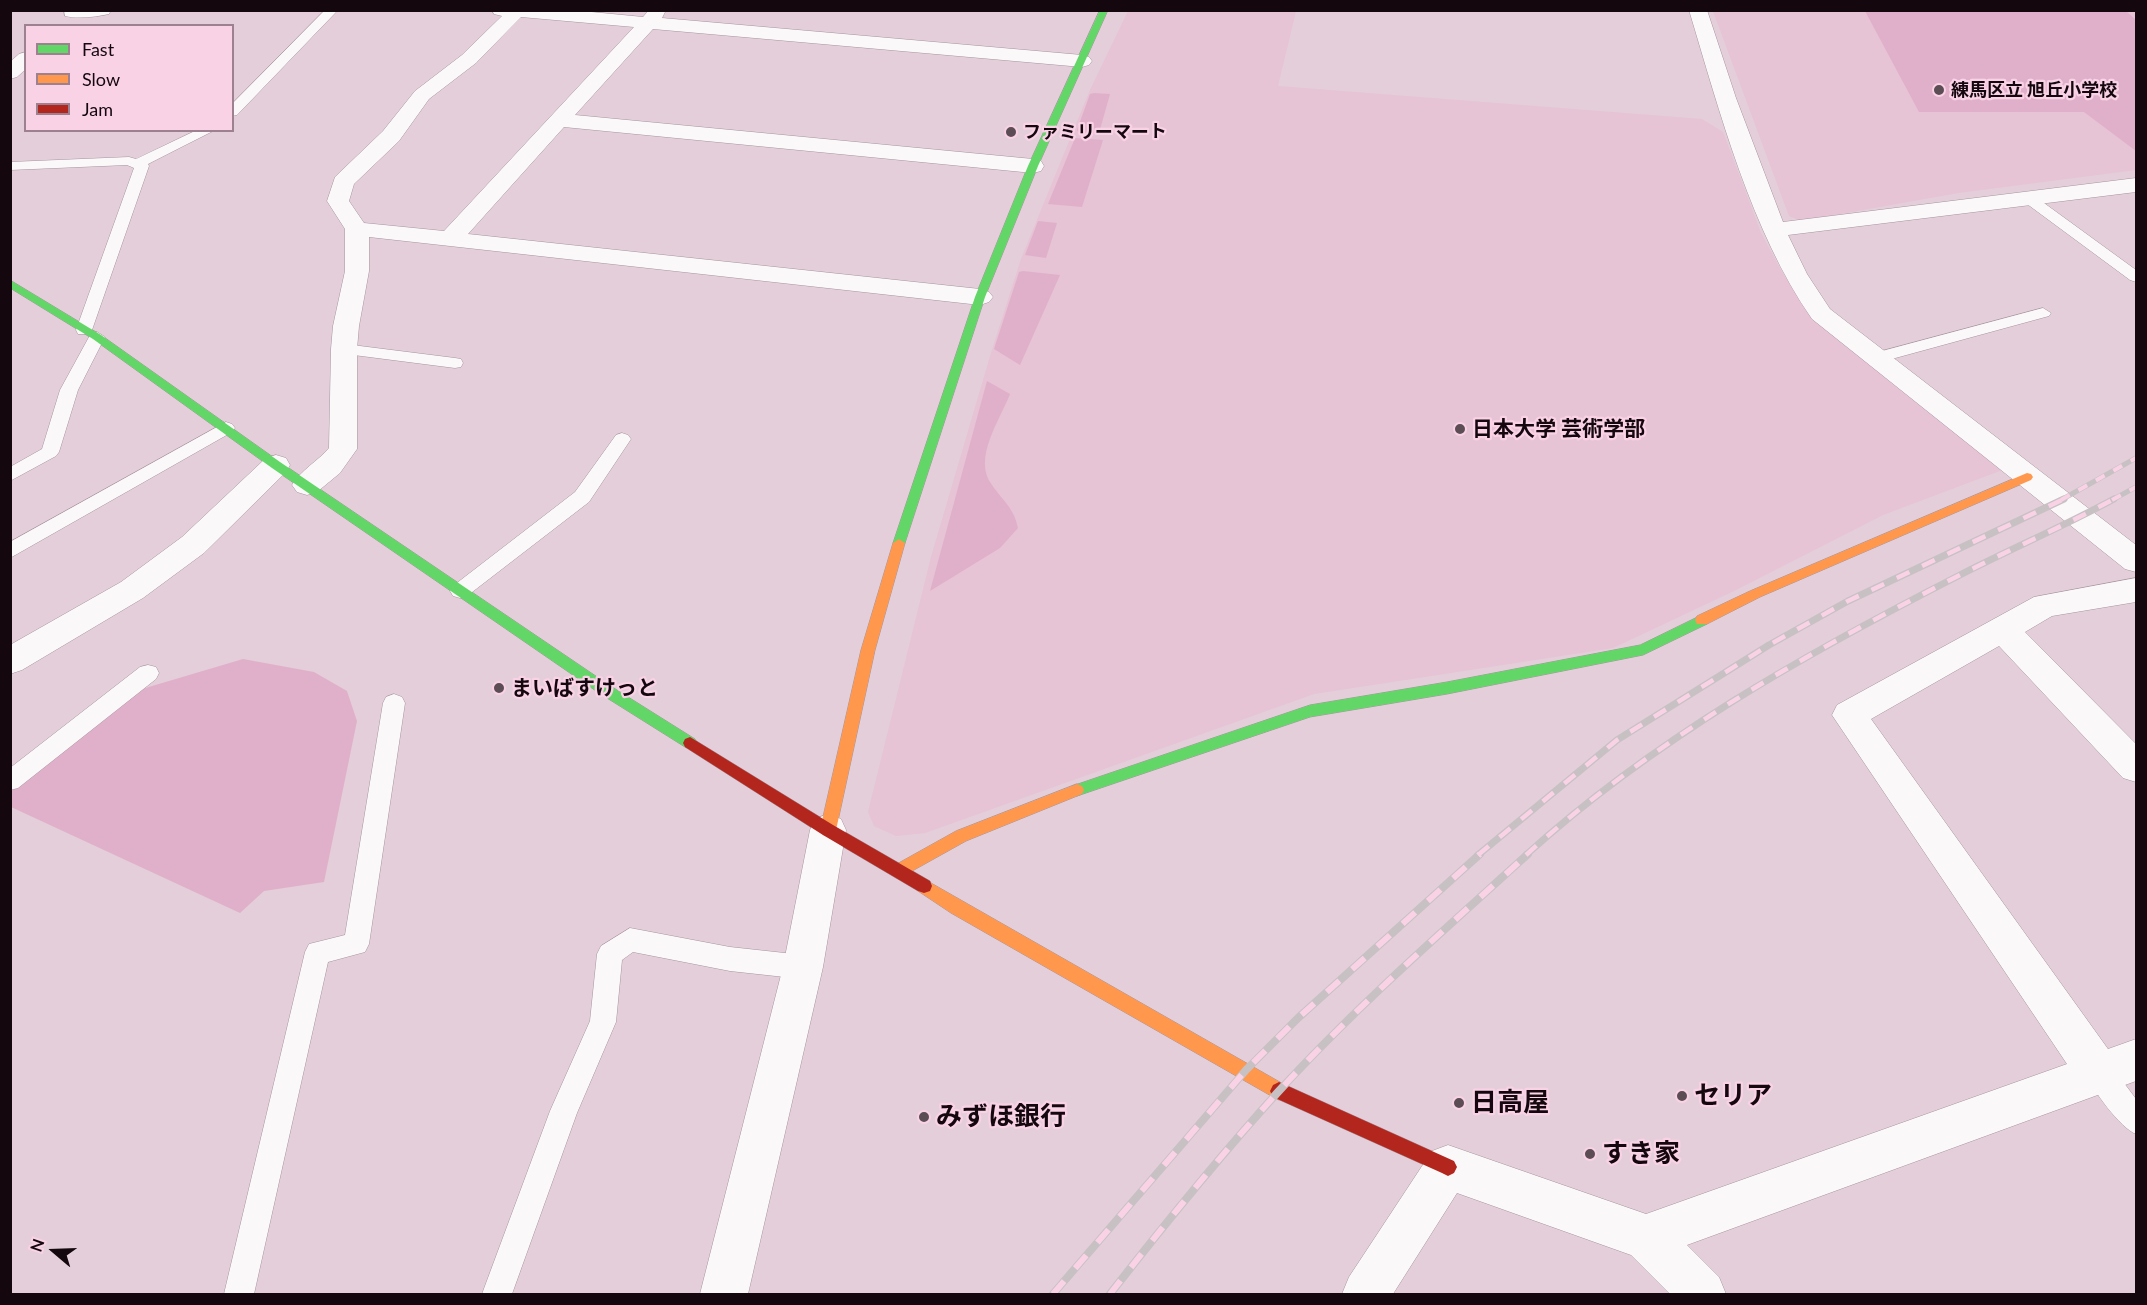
<!DOCTYPE html>
<html>
<head>
<meta charset="utf-8">
<style>
	body { margin:0 }
	#map { position:relative; width:2147px; height:1305px; overflow:hidden; background:#e3ced9; font-family:Lato,sans-serif }
	canvas { display:block }
	.frame { position:absolute; inset:0; border:12px solid #14080e; pointer-events:none }
	.legend { position:absolute; left:24px; top:24px; width:210px; height:108px; box-sizing:border-box; background:#fad2e6; border:2px solid #9e8190; margin:0; padding:8px 10px; list-style:none; font-size:18px; color:#14080e }
	.legend li { display:flex; align-items:center; gap:12px; height:30px }
	.legend b { width:30px; border:2px solid #9e8190 }
	.north { position:absolute; left:24px; top:1221px; width:60px; height:60px; -webkit-text-stroke:4px #fad2e6; paint-order:stroke; rotate:289deg; font-size:16px; font-weight:700; line-height:24px; text-align:center; color:#14080e }
	.north::after { content:''; display:block; margin:auto; width:21px; height:27px; background:#14080e; clip-path:polygon(50% 0,100% 100%,50% 72%,0 100%) }
</style>
</head>
<body>
<div id="map">
<canvas width="2147" height="1305"></canvas>
<div class="frame"></div>
<ul class="legend">
<li><b style="height:8px;background:#63d668"></b>Fast</li>
<li><b style="height:8px;background:#ff974d"></b>Slow</li>
<li><b style="height:8px;background:#b3261e"></b>Jam</li>
</ul>
<div class="north">N</div>
</div>
<script>
const c = document.querySelector('canvas').getContext('2d');
c.lineJoin = 'round';
function fill(path, color) {
  c.fillStyle = color;
  c.fill(path, 'evenodd');
}
function trace(path, color, width, dash) {
  c.strokeStyle = color;
  c.lineWidth = width;
  c.lineCap = dash ? 'butt' : 'round';
  c.setLineDash(dash || []);
  c.stroke(path);
}
function write(font, color, halo, rows, align = 'center') {
  c.font = font + ' Lato,"Noto Sans JP",sans-serif';
  c.lineWidth = 4.5;
  c.setLineDash([]);
  c.textBaseline = 'middle';
  c.strokeStyle = halo;
  c.fillStyle = color;
  for (const [text, x, y, turn = 0] of rows) {
    c.save();
    c.translate(x, y);
    c.rotate((+turn || 0) * Math.PI / 180);
    c.textAlign = isNaN(turn) ? turn : align;
    if (halo) c.strokeText(text, 0, 0);
    c.fillText(text, 0, 0);
    c.restore();
  }
}
const built = new Path2D(`
	M1128 11H1296L1278 86 1702 119 1723 132 1761 233 1781 270 1807 311 1899 389 2005 469 1883 515 1734 591 1613 648 1314 694 925 833 896 836 874 826 868 812 931 557 991 353 1021 259 1090 90Z
	M1713 11H2136V170L1958 193 1801 221 1789 216Z`);
const green = new Path2D(`
	M1865 11H2126L2136 20V151L2084 112H1919Z
	M1094 93 1110 94 1099 133 1079 132 1077 130 1090 94Z
	M1075 138 1103 140 1082 207 1048 204Z
	M1038 221 1057 223 1046 258 1025 255Z
	M1023 271 1060 275 1020 365 994 349 1019 272Z
	M987 381 1010 394C1000 420 972 459 992 485 1003 501 1014 508 1018 528L1000 548 930 591Z
	M243 659 314 672 347 691 357 721 324 882 264 891 240 913 11 807V791L142 689Z`);
const lane = new Path2D(`
	M325 10H338L237 115 232 116V104Z
	M197 130H215L148 164 149 166 92 330 90 334H78L76 330 134 168 127 165 10 170V162L129 157 136 159Z
	M2028 194 2033 195 2136 270V282L2130 280 2023 201 2021 198Z
	M2043 308 2051 313 2049 316 1877 363 1871 362 1869 358 1871 354Z
	M97 332 105 337 78 390 59 452 56 456 10 481V467L42 449 60 390 89 337Z
	M344 344 455 358 461 359 463 363 461 367 455 368 338 353 336 349 338 345Z
	M226 422 232 424 235 428 232 432 10 558V542Z
	M622 433 628 435 631 439 589 502 467 596 460 598 453 596 450 591 453 586 575 492 616 435Z
	M148 665 156 667 159 673 156 679 18 788 10 790V768L140 667Z
	M394 694 402 697 405 703 369 944 365 952 328 962 254 1294H224L305 952 309 944 345 935 383 703 386 697Z
	M630 928 730 947 803 955 812 958 816 967 812 976 803 979 730 971 633 952 622 960 616 1022 577 1113 512 1294H482L550 1111 590 1021 597 954 601 946Z
	M2099 1059 2109 1063 2136 1099V1134C2120 1128 2093 1090 2085 1073L2089 1063Z`);
const street = new Path2D(`
	M64 10H111L109 14C96 17 78 19 65 16Z
	M492 10H571L643 17 649 10H666L662 18 1082 55 1089 57 1092 61 1089 65 1082 67 653 29 575 115 1033 159 1041 161 1044 166 1041 171 1033 173 564 127 468 234 980 289 989 292 993 297 989 302 980 305 369 237V271L359 326 357 349V449L340 473 317 492 307 495 297 492 292 485C301 470 318 461 329 448L331 349 333 326 345 271V229L327 201 335 177 383 131 415 91 462 55 502 16 494 14ZM521 17 634 27 444 231 364 223 349 201 354 184 399 141 429 99 476 63Z
	M1689 10H1707L1736 98 1783 222 2136 178V192L1788 235 1807 274 1830 309 2136 545V572L2125 569 1812 319C1751 231 1720 113 1689 10Z
	M26 52V69L17 77 10 79V62L19 54Z
	M276 455 286 458 290 465 286 472 204 553 143 598 22 670 10 674V645L121 582 182 537 266 458Z
	M2136 578V602L2052 616 2025 632 2136 744V782L2123 778 1999 646 1871 719 2108 1049 2136 1039V1081L1687 1245 1719 1277 1726 1294H1670L1631 1255 1457 1193 1393 1294H1342L1349 1277 1432 1151 1448 1145 1646 1214 2067 1064 1832 715 1837 705 2034 597Z
	M828 814 841 819 846 830 823 967 748 1294H700L783 967 810 830 815 819Z`);
const fast = new Path2D(`
	M1100 10H1108L1038 166 985 297 905 543 903 546H895L893 543 975 297 1028 166Z
	M10 280 101 335 280 462 609 685 695 739 697 743 695 747 690 749 685 747 599 693 272 468 93 339 10 288Z
	M1702 615 1707 616 1709 620 1707 624 1643 655 1447 694 1310 717 1077 796 1072 794 1070 790 1072 786 1310 705 1447 682 1640 645Z`);
const slow = new Path2D(`
	M2027 473 2031 474 2033 477 2031 480 1760 597 1707 624H1697L1695 620 1697 616 1750 591Z
	M899 539 905 543 875 650 836 830 833 835 828 837 823 835 820 830 861 650 893 543Z
	M1077 784 1082 786 1084 790 1082 794 966 841 905 875 900 877 895 875 892 870 895 865 956 831Z
	M924 879 1285 1085 1288 1091 1285 1097 1279 1100 1273 1097 951 913 918 891 916 886 918 881Z`);
const jam = new Path2D(`
	M690 737 833 825 930 881 932 886 930 891 924 893 918 891 823 835 685 747 683 743 685 739Z
	M1279 1082 1454 1161 1457 1167 1454 1173 1448 1176 1442 1173 1273 1097 1270 1091 1273 1085Z`);
const railFar2 = new Path2D(`
	M2061 500 2136 458
	M2112 500 2136 487`);
const railFar1 = new Path2D(`
	M1478 855 1617 740 1769 645 1848 601 2064 499
	M1526 855C1654 739 1807 653 1960 575 2011 549 2064 526 2114 499`);
const rail = new Path2D(`
	M1053 1294 1246 1070 1298 1018 1480 854
	M1110 1294C1164 1225 1219 1157 1278 1092 1356 1007 1443 931 1528 854`);
const markers = [
	[1939,90,6,"#5c4d55"],
	[1011,132,6,"#5c4d55"],
	[1460,429,6,"#5c4d55"],
	[499,688,6,"#5c4d55"],
	[1682,1096,6,"#5c4d55"],
	[1459,1103,6,"#5c4d55"],
	[924,1117,6,"#5c4d55"],
	[1590,1154,6,"#5c4d55"]
];
const farPoinames = [
	["練馬区立 旭丘小学校",1951,90],
	["ファミリーマート",1023,132]
];
const poiNames = [
	["日本大学 芸術学部",1472,429],
	["まいばすけっと",511,688]
];
const nearPoinames = [
	["セリア",1694,1096],
	["日高屋",1471,1103],
	["みずほ銀行",936,1117],
	["すき家",1602,1154]
];
fill(built, '#e6c3d5');
fill(green, '#e0b0ca');
trace(lane, '#a5959e', 1);
trace(street, '#a5959e', 1);
trace(fast, '#a5959e', 1);
trace(slow, '#a5959e', 1);
trace(jam, '#a5959e', 1);
fill(lane, '#fbf8f9');
fill(street, '#fbf8f9');
fill(fast, '#63d668');
fill(slow, '#ff974d');
fill(jam, '#b3261e');
trace(railFar2, '#c7c1c4', 5);
trace(railFar1, '#c7c1c4', 7);
trace(rail, '#c7c1c4', 8);
trace(railFar2, '#fad2e6', 4, [10]);
trace(railFar1, '#fad2e6', 4.5, [14]);
trace(rail, '#fad2e6', 6, [17]);
for (const [x, y, r, color] of markers) {
  const dot = new Path2D();
  dot.arc(x, y, r, 0, 2 * Math.PI);
  c.fillStyle = color;
  c.fill(dot);
  trace(dot, '#fad2e6', 2);
}
write('bold 18px', '#14080e', '#fad2e6', farPoinames, 'left');
write('bold 21px', '#14080e', '#fad2e6', poiNames, 'left');
write('bold 26px', '#14080e', '#fad2e6', nearPoinames, 'left');
</script>
</body>
</html>
